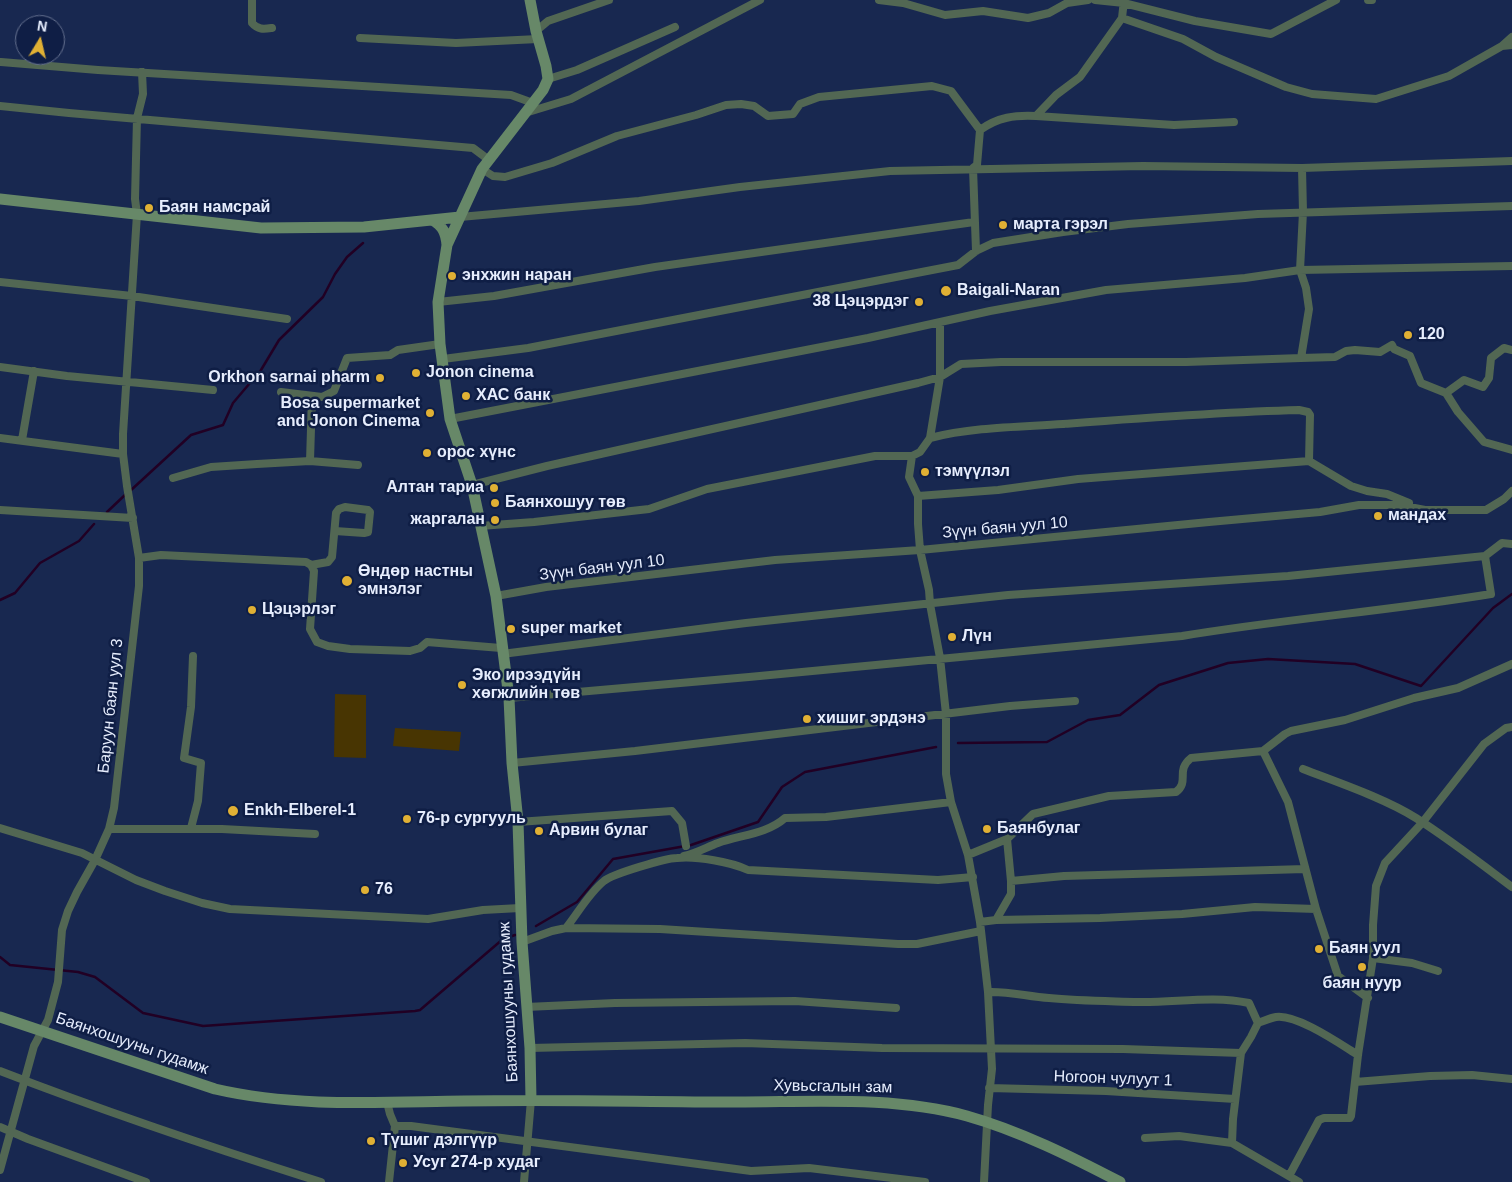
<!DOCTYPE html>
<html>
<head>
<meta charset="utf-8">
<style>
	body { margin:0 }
	#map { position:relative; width:1512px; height:1182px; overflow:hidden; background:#182850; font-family:Arial,sans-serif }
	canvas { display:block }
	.north { position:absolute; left:15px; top:15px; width:50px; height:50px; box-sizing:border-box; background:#0f1e45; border:1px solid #65718f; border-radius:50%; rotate:9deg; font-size:14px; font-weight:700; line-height:20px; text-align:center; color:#e6edfd }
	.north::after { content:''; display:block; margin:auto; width:18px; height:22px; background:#e0b034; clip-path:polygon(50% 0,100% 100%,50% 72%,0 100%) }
</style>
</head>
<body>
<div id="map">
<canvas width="1512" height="1182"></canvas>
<div class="north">N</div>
</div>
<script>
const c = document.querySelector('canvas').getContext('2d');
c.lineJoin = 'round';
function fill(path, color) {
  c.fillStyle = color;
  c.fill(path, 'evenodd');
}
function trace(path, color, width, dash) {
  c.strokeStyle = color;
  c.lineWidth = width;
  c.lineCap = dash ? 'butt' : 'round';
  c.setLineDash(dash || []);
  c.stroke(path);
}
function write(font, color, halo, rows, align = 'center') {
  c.font = font + ' Arial,sans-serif';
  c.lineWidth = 5;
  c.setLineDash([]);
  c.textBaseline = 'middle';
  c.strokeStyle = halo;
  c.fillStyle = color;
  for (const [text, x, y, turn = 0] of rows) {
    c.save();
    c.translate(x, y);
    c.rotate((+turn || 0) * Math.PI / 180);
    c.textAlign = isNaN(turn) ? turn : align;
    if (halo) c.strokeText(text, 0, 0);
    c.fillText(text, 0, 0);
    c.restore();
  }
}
const green = new Path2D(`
	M335 694 366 695V758L334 757Z
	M395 728 461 732 459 751 393 746Z`);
const stream = new Path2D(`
	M130 491 191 435 223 425 233 403 261 370 279 340 323 297 335 274 347 257 363 243
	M107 512 126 494
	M0 600 15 593 40 563 79 541 94 524
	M958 743 1047 742 1088 720 1120 715 1159 685 1228 663 1268 659 1355 664 1421 686 1493 608 1512 594
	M536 926 577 902 613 859 691 845 758 822 782 787 805 772 936 747
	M0 957 10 965 78 972 95 977 143 1013 203 1026 415 1011 420 1010 503 939 515 935`);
const street = new Path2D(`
	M252 0V23C258 30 264 29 272 28
	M879 0 903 3 945 15 983 11 1028 18 1049 13 1067 3 1088 0
	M1095 0 1124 3 1195 21 1271 34 1336 0
	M1368 0H1372
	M1122 18 1183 39 1216 57 1286 87 1312 94 1376 99 1449 76 1502 46 1512 45
	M536 31 548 21 609 0
	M360 38 456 43 538 39
	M1502 46 1512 37
	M1 62 98 70 511 95 533 103
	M548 79 577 70 675 27
	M0 106 69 113 473 148 489 160
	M525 113 571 99 760 0
	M1036 116 1174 125 1234 122
	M482 169 493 176 505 177 552 163 617 136 696 115 726 105 741 104 754 106 768 116 793 114 800 104 819 97 932 86 951 91 980 130
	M460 217 639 201 740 187 890 171 1143 166 1302 168 1512 161
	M976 251 973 168 977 165 980 130C998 117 1015 115 1036 116L1056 95 1080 77 1122 18 1124 0
	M0 282 132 296 287 319
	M438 302 494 296 655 267 974 222
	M940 323V377L930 438 920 452 912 456 909 477 918 496V524L920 550 929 590 930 604 940 658 946 714V774L951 802 968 855 980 922
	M1301 358 1309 309 1306 288 1300 270 1303 212 1302 168
	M443 359 528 348 958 265 976 251 993 243 1063 232 1128 224 1258 214 1512 206
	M0 367 67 376 213 390
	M281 392 322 397 334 391 347 358 390 355 398 350 440 344
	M1446 393 1464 380 1483 387 1489 378 1491 358 1504 348 1512 350
	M450 419 868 338 990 311 1106 290 1245 278 1300 270 1512 266
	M0 438 123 454
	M930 438C973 427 1019 427 1063 424 1142 418 1220 412 1299 410L1308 412 1310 415 1309 461 1351 486 1367 491 1387 494 1409 503
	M22 440 34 371
	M310 461 312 396
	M173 478 211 467 257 464 310 461 358 465
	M472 485 547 466 918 383 940 377 961 364 1001 362H1186L1301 358 1335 357 1346 351 1355 350 1380 352 1392 345 1394 349 1410 356 1421 383 1446 393 1458 412 1484 442 1512 450
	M918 496 998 490 1078 479 1309 461
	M0 510 133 518
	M480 526 534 522 649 509 707 489 875 456H912
	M139 558 161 555 306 562 311 565 314 571 310 629 317 642 328 646 350 649 410 651 420 648 427 642 501 648
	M311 565 328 562 332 557 336 513 339 509 345 507 368 510 370 512 368 532 364 533 335 531
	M496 596 546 587 775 560 920 550 1209 522 1320 512 1359 505H1399L1425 510H1486L1504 499 1512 491
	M502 654 746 623 1008 595 1288 576 1485 556 1502 543 1512 544
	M509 698 749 677 1182 636C1284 619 1388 611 1491 594L1485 556
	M1263 751 1288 802 1316 909 1338 976 1368 998
	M512 763 635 751 1010 706 1075 701
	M1303 769C1339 783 1384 798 1416 818 1449 839 1480 863 1512 887
	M518 822 672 811 682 823 686 846
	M0 828 82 853 136 880 165 891 202 903 230 909 428 919 483 910 520 908
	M191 828 198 801 201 763 184 758 191 707 193 656
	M109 829H222L315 834
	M968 855 1007 839 1033 814 1109 796 1176 792C1190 781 1175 771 1191 758L1263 751 1285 734 1291 731 1345 720 1414 698 1458 688 1512 664
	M684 856C697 853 707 847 718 843 740 835 767 834 785 818L826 817 951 802
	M1011 881 1064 876 1305 869
	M996 920 1100 918 1182 914 1255 907 1316 909
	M566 928C578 913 589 893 604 881 612 874 666 858 677 858 697 856 731 862 748 870L938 880 973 877
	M522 942 552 931 566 928 660 929 898 944H917L981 931
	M1373 958 1412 963 1438 971
	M988 992C1009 991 1029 997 1049 998 1079 1001 1108 1001 1138 1002 1174 1003 1213 995 1249 1003L1258 1023
	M526 1007 615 1003 795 1001 896 1008
	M530 1048 745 1043 882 1048 1123 1049 1241 1053
	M0 1071C106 1112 213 1148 321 1182
	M1355 1082 1430 1076 1472 1075 1512 1079
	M989 1088 1106 1091 1235 1099
	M387 1102 390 1114 395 1126 389 1182
	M395 1126H411L751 1171 809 1168 925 1182
	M0 1127 28 1139 146 1182
	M1145 1138 1179 1136 1232 1143 1299 1182
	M1232 1143 1233 1119 1241 1053 1251 1037 1258 1023C1264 1021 1270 1018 1276 1017 1297 1014 1340 1044 1358 1055
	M0 1170 34 1046 48 1020 58 982 62 930 68 911 77 892 95 860 109 829 114 808 139 586V558L127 486 123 454V434L137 214 135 199 137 118 143 94 142 72
	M1289 1176 1319 1120 1324 1118H1350L1351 1116 1358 1055 1373 958V925L1376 886 1385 863 1422 823 1484 744 1506 728 1512 727
	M524 1182 531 1100
	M984 1182 988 1105 992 1069 988 992 980 922 996 920 1011 894V881L1007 839`);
const secondary = new Path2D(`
	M0 199 261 228 364 227 460 217
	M432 220C443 226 446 233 447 245L438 302 440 344 450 419 472 485 496 596 509 698 512 763 518 822 522 942 530 1048 531 1100
	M447 245 482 169 543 90 548 79 546 66 536 31 530 0
	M0 1017 215 1089C297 1108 382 1102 464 1101 555 1099 646 1102 737 1102 814 1102 893 1096 967 1116 1020 1131 1072 1157 1120 1182`);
const markers = [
	[149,208,5,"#e0b034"],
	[1003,225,5,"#e0b034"],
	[452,276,5,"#e0b034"],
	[946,291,6,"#e0b034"],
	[919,302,5,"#e0b034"],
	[1408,335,5,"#e0b034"],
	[416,373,5,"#e0b034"],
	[380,378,5,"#e0b034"],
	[466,396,5,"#e0b034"],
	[430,413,5,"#e0b034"],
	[427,453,5,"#e0b034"],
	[925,472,5,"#e0b034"],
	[494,488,5,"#e0b034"],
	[495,503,5,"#e0b034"],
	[1378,516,5,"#e0b034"],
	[495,520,5,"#e0b034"],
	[347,581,6,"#e0b034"],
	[252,610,5,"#e0b034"],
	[511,629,5,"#e0b034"],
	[952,637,5,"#e0b034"],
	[462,685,5,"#e0b034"],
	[807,719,5,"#e0b034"],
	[233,811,6,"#e0b034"],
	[407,819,5,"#e0b034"],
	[987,829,5,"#e0b034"],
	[539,831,5,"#e0b034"],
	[365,890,5,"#e0b034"],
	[1319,949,5,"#e0b034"],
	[1362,967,5,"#e0b034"],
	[371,1141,5,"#e0b034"],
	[403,1163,5,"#e0b034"]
];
const poiNames = [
	["Баян намсрай",159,208],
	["марта гэрэл",1013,225],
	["энхжин наран",462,276],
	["Baigali-Naran",957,291],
	["38 Цэцэрдэг",909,302,"right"],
	["120",1418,335],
	["Jonon cinema",426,373],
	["Orkhon sarnai pharm",370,378,"right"],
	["ХАС банк",476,396],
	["Bosa supermarket",420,404,"right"],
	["and Jonon Cinema",420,422,"right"],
	["орос хүнс",437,453],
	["тэмүүлэл",935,472],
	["Алтан тариа",484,488,"right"],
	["Баянхошуу төв",505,503],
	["мандах",1388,516],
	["жаргалан",485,520,"right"],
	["Өндөр настны",358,572],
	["эмнэлэг",358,590],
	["Цэцэрлэг",262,610],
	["super market",521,629],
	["Лүн",962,637],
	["Эко ирээдүйн",472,676],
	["хөгжлийн төв",472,694],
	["хишиг эрдэнэ",817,719],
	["Enkh-Elberel-1",244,811],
	["76-р сургууль",417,819],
	["Баянбулаг",997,829],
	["Арвин булаг",549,831],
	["76",375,890],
	["Баян уул",1329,949],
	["баян нуур",1362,984,"center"],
	["Түшиг дэлгүүр",381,1141],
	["Усуг 274-р худаг",413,1163]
];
const streetNames = [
	["Зүүн баян уул 10",1005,528,-5],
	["Зүүн баян уул 10",602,568,-7],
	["Баруун баян уул 3",111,706,-84],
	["Баянхошууны гудамж",509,1002,-93],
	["Баянхошууны гудамж",132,1044,19],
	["Ногоон чулуут 1",1113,1079,2],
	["Хувьсгалын зам",833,1087,1]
];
fill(green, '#483502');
trace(stream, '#210024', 2.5);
trace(street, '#526753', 8);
trace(secondary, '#678868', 11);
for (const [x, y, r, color] of markers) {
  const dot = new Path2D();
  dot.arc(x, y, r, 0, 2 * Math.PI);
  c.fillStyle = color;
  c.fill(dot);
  trace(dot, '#0f1e45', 2);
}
write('bold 16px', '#e6edfd', '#0f1e45', poiNames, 'left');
write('16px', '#e6edfd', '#0f1e45', streetNames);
</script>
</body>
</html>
